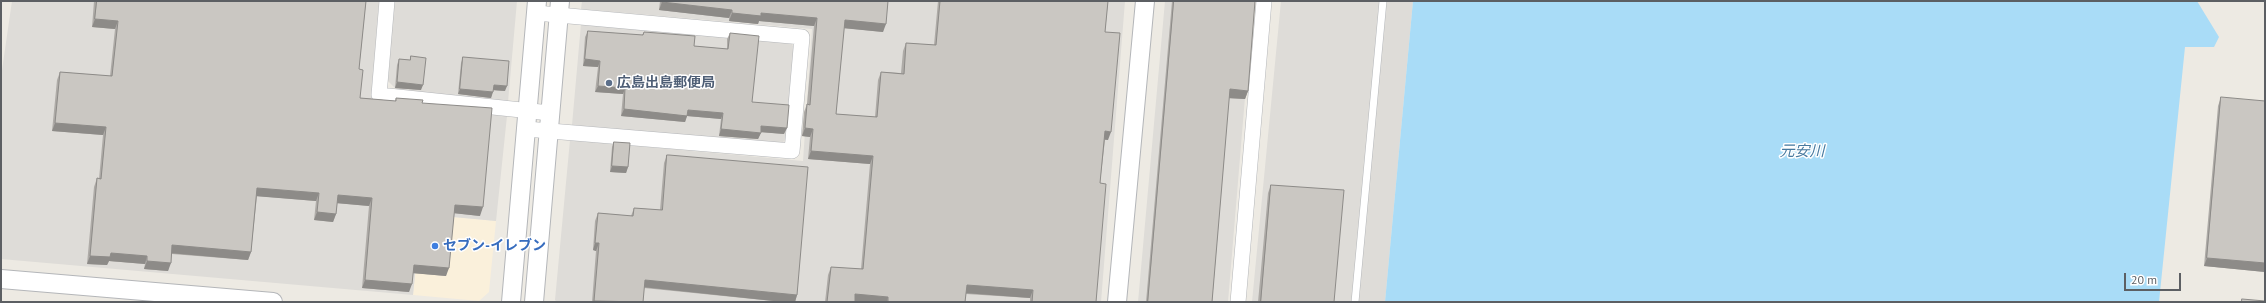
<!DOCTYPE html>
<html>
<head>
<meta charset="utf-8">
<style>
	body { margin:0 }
	#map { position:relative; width:2266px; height:303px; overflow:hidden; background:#edeae3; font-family:"PT Sans",sans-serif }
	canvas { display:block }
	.frame { position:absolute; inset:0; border:2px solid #5c5f63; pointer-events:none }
	.scale { position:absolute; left:2124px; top:273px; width:57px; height:18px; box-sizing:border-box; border:2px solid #5c5f63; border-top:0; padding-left:5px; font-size:12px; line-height:14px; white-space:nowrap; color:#5c5f63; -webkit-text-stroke:3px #fff; paint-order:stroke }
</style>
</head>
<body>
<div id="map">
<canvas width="2266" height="303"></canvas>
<div class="frame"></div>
<div class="scale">20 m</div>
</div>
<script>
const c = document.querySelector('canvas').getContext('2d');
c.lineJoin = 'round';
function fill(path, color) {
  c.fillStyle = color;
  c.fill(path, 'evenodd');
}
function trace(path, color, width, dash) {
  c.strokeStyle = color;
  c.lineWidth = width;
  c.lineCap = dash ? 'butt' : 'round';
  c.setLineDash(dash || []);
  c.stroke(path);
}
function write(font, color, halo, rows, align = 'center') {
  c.font = font + ' "PT Sans","Noto Sans JP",sans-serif';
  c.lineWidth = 3;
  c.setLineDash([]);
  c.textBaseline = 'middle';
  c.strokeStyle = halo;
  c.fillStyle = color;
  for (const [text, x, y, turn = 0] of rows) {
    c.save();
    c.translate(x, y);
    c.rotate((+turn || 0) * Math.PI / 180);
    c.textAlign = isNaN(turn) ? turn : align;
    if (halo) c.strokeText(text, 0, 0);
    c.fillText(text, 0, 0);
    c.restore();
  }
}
const commercial = new Path2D(`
	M421 214 496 221 489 292 479 301 413 295Z`);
const industrial = new Path2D(`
	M12 1H379L371 102 507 116 496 221 421 214 413 295 1 259V77Z
	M394 1H517L508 102 397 90 388 81Z
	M582 1H1125L1101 302H557L555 300 570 140 803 161 812 29 581 9Z
	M1165 1H1253L1228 302H1138Z
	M1281 1H1413L1385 302H1252Z
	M581 24 790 42 796 50 788 137 781 144 572 125Z`);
const water = new Path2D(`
	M1413 1H2197L2219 37 2214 47H2185L2159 302H1385Z`);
const service = new Path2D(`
	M1355 302 1383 1`);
const minor = new Path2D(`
	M387 1 379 95 550 113
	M526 129 792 151 802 37 536 13
	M1238 302 1264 1`);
const tertiary = new Path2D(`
	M1 279 273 302
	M511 302 537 1
	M534 302 560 1
	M1117 302 1145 1`);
const wall = new Path2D(`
	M94 1H366L359 69 360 98 395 101 396 98 422 103 480 216 454 213 446 276 413 273 409 292 362 288 369 206 337 203 336 214 333 222 314 220 316 201 257 196 251 252 248 260 172 254 168 271 144 269 145 264 109 261 107 265 87 264 94 187 97 178 99 179 103 135 52 131 57 80 60 72 110 76 115 29 92 27Z
	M660 1H888L883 32 844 28 836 114 875 117 878 80 881 72 901 73 903 51 906 43 934 45 938 1H1108L1105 32 1108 140H1105L1100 183 1096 302H1030V298L966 294 965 302H825L828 275 831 267 861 269 870 164 808 159 810 137 802 136 804 112 807 104 814 26 759 21 758 24 729 21V18L659 10Z
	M1172 1H1255L1248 91 1245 99 1229 98 1212 302H1146Z
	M588 31 642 35 644 32 694 46 727 49V39L730 33 752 102 784 134 761 132 758 139 719 136 721 119 687 116 685 122 621 116 623 94 595 92 598 67 583 66 585 37Z
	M411 56 421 90 395 88 397 65 399 59 410 60Z
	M463 57 505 91 493 90 491 98 458 94 461 63Z
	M2221 97 2265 272 2204 266 2218 106Z
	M614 142 628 167 626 173 610 172 612 147Z
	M667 155 797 295 795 302H783L644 288 643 302H592L596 251 593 250 595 221 598 213 631 216 634 208 660 210 664 163Z
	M1271 185 1334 302H1258L1268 193Z`);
const shadedWall = new Path2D(`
	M662 2 732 10 729 18 659 10Z
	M732 13H761L817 18 814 26 759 21 758 24 729 21Z
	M95 19 118 21 115 29 92 27Z
	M845 20 886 24 883 32 842 28Z
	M585 59 600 61 598 67 583 66Z
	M397 82 423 85 421 90 395 88Z
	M494 85 507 86 505 91 492 90Z
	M598 86 625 88 623 94 595 92Z
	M460 89 493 92 491 98 458 94Z
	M1230 89 1248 91 1245 99 1226 98Z
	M624 109 688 110 723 113 721 119 687 116 685 122 621 116Z
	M55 123 106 127 103 135 52 131Z
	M761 126 787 128 784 134 759 132Z
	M805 128 813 129 810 137 802 136Z
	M721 129 761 133 758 139 719 136Z
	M1105 131 1111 132 1108 140 1102 139Z
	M811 151 873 156 870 164 808 159Z
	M612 166 628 167 626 173 610 172Z
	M257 188 319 193 316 201 254 196Z
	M338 195 372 198 369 206 335 203Z
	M455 205 483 207 480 216 452 213Z
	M317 212 336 214 333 222 314 220Z
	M595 243H599L596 251 593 250Z
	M172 245 251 252 248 260 169 253Z
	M111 253 147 256 145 264 109 261 107 265 87 264 90 256Z
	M2207 258 2265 263V272L2204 266Z
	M147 261 171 263 168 271 144 269Z
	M414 265 449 268 446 276 411 273Z
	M365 280 412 284 409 292 362 288Z
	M645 280 797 295 795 302H783L642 287Z
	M967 285 1033 290 1030 298 964 293Z
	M855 294 888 297 887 302H852Z`);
const building = new Path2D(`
	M97 1H366L359 69 363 70 360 98 396 101V98L423 100 422 103 492 108 483 207 455 205 449 268 414 265 412 284 365 280 372 198 338 195 336 214 317 212 319 193 257 188 251 252 172 245 171 263 147 261V256L111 253 110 257 90 256 97 178 101 179 106 127 55 123 60 72 112 76 118 21 95 19Z
	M662 1H888L886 24 845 20 836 114 877 117 881 72 904 74 906 43 936 45 940 1H1108L1105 32 1120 33 1111 132 1105 131 1100 183 1106 184 1096 302H1032L1033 290 967 285 965 302H888V297L855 294V302H827L831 267 863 269 873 156 811 151 813 129 805 128 807 104 810 105 817 18 761 13V16L732 13V10L662 2Z
	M1174 1H1255L1248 91 1230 89 1212 302H1148Z
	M588 31 643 35 644 32 695 36 694 46 728 49 730 33 759 36 752 102 789 105 787 128 761 126V133L721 129 723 113 688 110 687 116 624 109 625 88 598 86 600 61 585 59Z
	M411 56 426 58 423 85 397 82 399 59 410 60Z
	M463 57 509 61 507 86 494 85 493 92 460 89Z
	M2221 97 2265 101V263L2207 258Z
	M614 142 630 143 628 167 612 166Z
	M667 155H669L808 167 797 295 645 280 643 302 594 301 599 243H595L598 213 633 216 634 208 662 210Z
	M1271 185 1344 190 1334 302H1261Z
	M2242 299 2265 301V302H2242Z`);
const markers = [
	[609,83,4,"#5c6f8a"],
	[435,246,4,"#3f7fe0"]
];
const serviceNames = [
	["広島出島郵便局",617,83]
];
const shopNames = [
	["セブン-イレブン",443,246]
];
const waterNames = [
	["元安川",1802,152]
];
fill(commercial, '#faf0db');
fill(industrial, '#dedcd8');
fill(water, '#a9dcf7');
trace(service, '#b4b6b9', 8);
trace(minor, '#b4b6b9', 16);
trace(tertiary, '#b4b6b9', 20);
trace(service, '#fff', 7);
trace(minor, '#fff', 15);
trace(tertiary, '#fff', 18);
fill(wall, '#aeaba7');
fill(shadedWall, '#8d8b88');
fill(building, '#cac7c2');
trace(building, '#8d8b88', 1);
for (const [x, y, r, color] of markers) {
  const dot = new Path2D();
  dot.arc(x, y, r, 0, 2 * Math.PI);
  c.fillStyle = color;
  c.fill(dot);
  trace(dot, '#fff', 1.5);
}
write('bold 14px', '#4e5e75', '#fff', serviceNames, 'left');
write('bold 14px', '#366cbe', '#fff', shopNames, 'left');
write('italic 15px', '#46799f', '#fff', waterNames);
</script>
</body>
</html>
